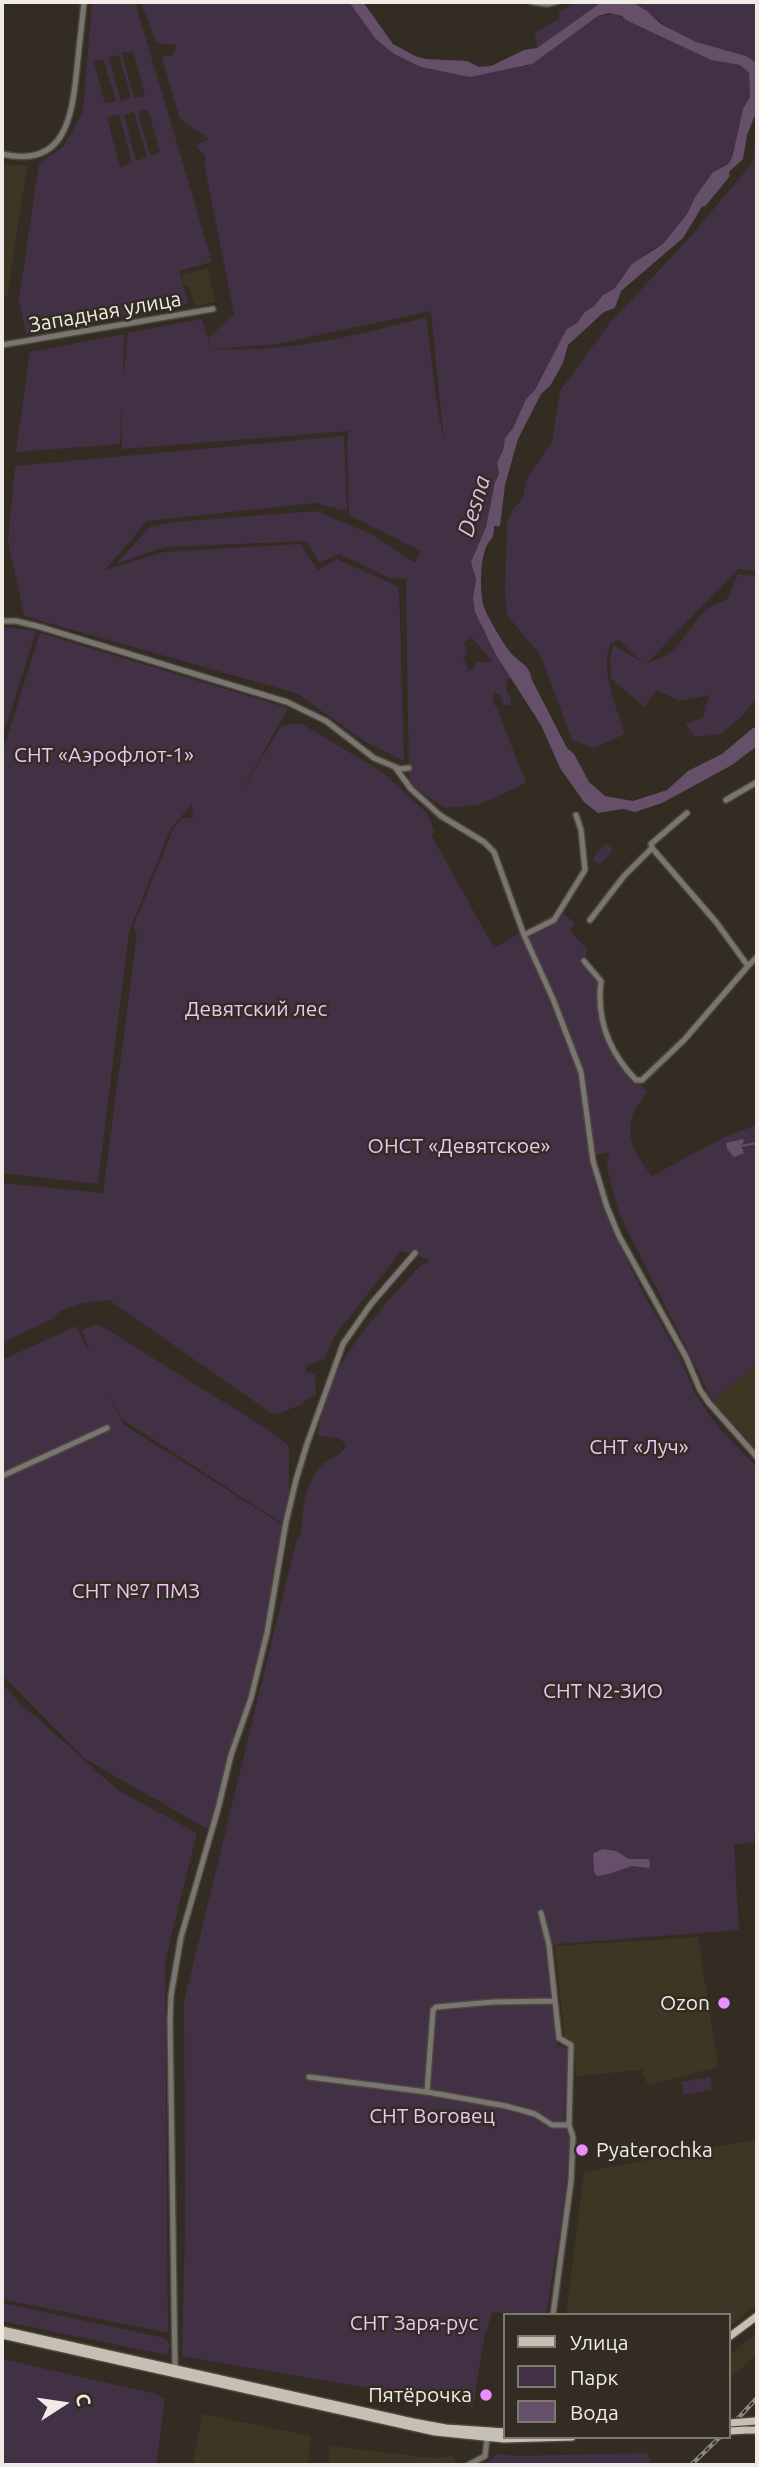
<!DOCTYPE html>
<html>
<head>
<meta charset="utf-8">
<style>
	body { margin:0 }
	#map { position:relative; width:759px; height:2467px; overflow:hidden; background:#322c22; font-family:Ubuntu,sans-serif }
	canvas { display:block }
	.frame { position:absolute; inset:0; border:4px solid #f0ece5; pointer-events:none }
	.legend { position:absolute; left:503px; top:2313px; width:228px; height:126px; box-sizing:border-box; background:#322c22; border:2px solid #7e7970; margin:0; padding:9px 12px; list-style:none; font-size:21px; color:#f0ece5 }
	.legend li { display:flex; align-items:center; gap:14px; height:35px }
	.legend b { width:35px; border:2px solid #7e7970 }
	.north { position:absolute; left:28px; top:2369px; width:70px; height:70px; -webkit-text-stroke:5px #322c22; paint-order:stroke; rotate:78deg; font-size:19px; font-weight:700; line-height:28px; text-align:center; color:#f0ece5 }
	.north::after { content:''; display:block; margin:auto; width:24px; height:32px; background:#f0ece5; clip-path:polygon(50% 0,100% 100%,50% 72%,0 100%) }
</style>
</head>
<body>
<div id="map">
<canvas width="759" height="2467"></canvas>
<div class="frame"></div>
<ul class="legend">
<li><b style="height:9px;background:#c5bfb4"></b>Улица</li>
<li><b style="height:19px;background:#423145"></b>Парк</li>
<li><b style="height:19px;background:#654f69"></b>Вода</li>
</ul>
<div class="north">С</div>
</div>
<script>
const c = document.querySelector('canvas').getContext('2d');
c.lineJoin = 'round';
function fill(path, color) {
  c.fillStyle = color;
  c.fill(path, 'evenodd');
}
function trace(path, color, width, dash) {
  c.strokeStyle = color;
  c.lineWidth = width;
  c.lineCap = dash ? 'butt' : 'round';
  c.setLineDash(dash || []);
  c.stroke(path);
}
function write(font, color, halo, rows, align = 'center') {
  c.font = font + ' Ubuntu,sans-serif';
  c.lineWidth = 5;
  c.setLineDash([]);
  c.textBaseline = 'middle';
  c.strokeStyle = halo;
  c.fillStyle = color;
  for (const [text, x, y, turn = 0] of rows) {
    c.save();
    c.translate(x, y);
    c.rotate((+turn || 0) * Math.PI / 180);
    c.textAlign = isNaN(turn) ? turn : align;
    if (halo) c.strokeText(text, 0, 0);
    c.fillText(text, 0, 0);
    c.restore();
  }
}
const built = new Path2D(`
	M2 164 27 166 7 297 2 296Z
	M208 268 215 302 195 306 189 286H184L182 275Z
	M757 1363V1450L713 1401Z
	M698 1937 718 2067 648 2085 642 2070 576 2076 575 2043 565 2039 555 1946Z
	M757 2139V2305L729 2326V2315H566L584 2172Z
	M757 2332V2355L729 2379V2356Z
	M202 2414 311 2436 308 2465H193Z
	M330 2446 433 2458 453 2456 457 2465H328Z`);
const green = new Path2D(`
	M92 2H135L212 262 179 271 188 304 26 334 19 300 39 163 63 147 83 113ZM133 51 145 96 134 98 122 53ZM119 55 131 98 121 102 109 57ZM103 59 116 101 105 104 94 62ZM148 109 160 152 150 156 138 112ZM134 112 147 157 136 161 124 115ZM119 114 132 163 120 167 107 118Z
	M141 2H349L375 38 421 67 527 66 598 16 615 14 711 60 740 65 749 73 750 98 743 109 732 158 728 163 712 172 695 197 687 214 663 244 652 249 621 278 614 289 603 295 595 305 584 313 577 323 566 330 535 390 526 399 513 428 505 438 503 451 497 462 499 474 495 482 486 527 471 562 476 580 473 599 475 612 496 655 510 677 507 680 506 691 511 698 510 705H503L500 695 494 693 493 703 497 708 526 783 478 805 445 808 409 784 406 579 390 578 339 554 319 563 307 541 165 547 116 564 150 527 173 522 316 511 371 534 415 563 421 551 349 515 347 442 349 431 122 449V400L120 444 16 452 30 352 124 334 123 380 128 333 202 319 211 349 209 337 234 314 204 163 206 157 196 146 209 139 180 119 162 57 173 55 177 45 156 43ZM431 311 444 442 437 406 426 317C357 336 285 353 212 349L277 344ZM472 638 493 662H476L475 667 469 671 463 657 467 654 464 642Z
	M572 2H603L537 48 535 32 559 19V12L569 6Z
	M632 2H757V63C738 51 717 50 696 42 671 32 654 15 632 2Z
	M757 133V571L738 569 647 663C684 655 686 623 712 606 716 603 722 602 727 599L738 574 754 576 757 579V698L743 715 721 734 695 737 685 724 703 718 709 695 680 701 656 690 645 707 611 679 610 659 613 645 645 664 618 640 610 644C600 674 616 704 625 734L594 748 572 740 541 656 507 615 505 592 507 525 511 512 523 498 527 479 552 442 560 391 609 324 691 236 753 162 755 138Z
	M344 436 347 511 315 503 147 521 105 570 164 552 300 544 318 570 337 559 399 587 404 761 366 742 296 693 24 616 8 540 15 466Z
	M2 627 36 631 2 739Z
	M40 633 288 708 237 799 281 726 300 723 381 771 427 813 434 831 432 836 494 948 560 910 575 924 571 929 573 934 587 949 586 959 605 983C596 1026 623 1060 647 1092 643 1099 634 1109 632 1117 625 1139 639 1160 652 1176L724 1137 757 1125V1363L713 1401 619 1213 607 1168 609 1152 589 1157 610 1225 643 1293 680 1357 694 1392 717 1426 757 1467V1810L754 1842 734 1845 739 1930 557 1944 549 1950 558 2046 569 2049 564 2119 570 2136 564 2204 546 2315 492 2312 484 2339 473 2406 182 2356 185 2224 184 2002 297 1538 301 1536C303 1513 303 1484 321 1466 330 1457 342 1457 346 1445 338 1434 329 1439 318 1435 324 1367 376 1314 420 1266L431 1260 401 1251 334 1337 325 1358 307 1366 305 1371 315 1375 316 1395 308 1398 303 1404 274 1415 109 1300 83 1303 62 1310 52 1319 2 1343V1183L103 1193 137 934 133 927 173 829 182 818H193L192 804 171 828 129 932 98 1184 2 1173V754Z
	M606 843 613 850 600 865 592 859Z
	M98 1324 267 1429 289 1446V1495L283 1524 122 1419 108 1393 123 1424 284 1526 256 1678 211 1831 85 1759 2 1675V1360L76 1326 90 1354 82 1330Z
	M2 1683 20 1703 119 1791 197 1833 165 1961 168 2333 2 2299Z
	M710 2077 713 2089 684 2095 682 2082Z
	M2 2303 165 2338 170 2344 167 2355 2 2321Z
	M2 2359 156 2394 164 2399V2407L156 2465H2Z
	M647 2453 652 2465H482L498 2454 516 2456Z`);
const water = new Path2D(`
	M349 2H363L393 44 415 56 426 59 467 61 479 67 491 66 524 50 537 48 602 2H632L647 11 661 24 696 42 746 56 757 63V110L747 135 743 159 715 185 683 238 621 291 615 308 604 312 568 345 563 363 550 386 541 394 518 439 505 485 500 526H494C494 542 489 538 485 550 480 564 480 590 483 604 486 615 503 643 510 652 520 664 529 663 532 680L567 748 574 754 589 782 605 796 633 801 667 790 688 771 722 754 753 728H757V746L732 765 662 803 635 812 623 809 598 813 584 802 560 768 541 725 496 655 475 612 473 599 476 580 471 562 486 527 495 482 499 474 497 462 503 451 505 438 513 428 526 399 535 390 566 330 577 323 584 313 595 305 603 295 614 289 632 264 663 244 687 214 695 197 713 172 728 164 732 158 743 109 750 97 749 73 740 65 711 60 626 20 622 16 609 13 598 16 532 64 470 77 421 67 394 54 375 38Z
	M743 1139 744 1141 741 1146 744 1153 734 1157 727 1149 726 1143Z
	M602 1849 616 1851 629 1859H649L650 1865 649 1868 632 1866 609 1874 597 1876 594 1872 593 1854Z`);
const stream = new Path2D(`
	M741 1146 757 1143`);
const river = new Path2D(`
	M703 202 725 175`);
const minor = new Path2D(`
	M532 2 547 4 556 2
	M2 154C66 169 72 116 77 68 79 46 82 24 84 2
	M2 345 213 309
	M2 621H16L37 626 287 702 326 721 374 758 400 769 409 768
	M395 767 411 789 441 816 484 842 494 852 524 935 553 999 581 1072 593 1161 607 1207 619 1236 686 1357 700 1390 709 1403 757 1457
	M726 800 757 782
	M652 848 651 844 687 813
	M590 920 624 876 652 848 716 922 748 966 757 957
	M524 935 554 920 585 870 581 830 576 815
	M584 961 601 981C596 1020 609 1052 636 1080H642L684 1040 748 966
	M2 1476 107 1428
	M541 1913 549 1945 559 2038 571 2045 569 2125 573 2137 571 2181 553 2315
	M309 2077 427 2092 506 2106 535 2114 552 2125H569
	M427 2092 433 2010 436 2007 493 2002 555 2001
	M175 2368 170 2021 171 1995 181 1937 218 1809 231 1755 251 1698 267 1633 286 1522 296 1480 307 1444 343 1344 371 1304 415 1253
	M468 2465 485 2456 487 2438`);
const major = new Path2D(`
	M2 2330 413 2422 446 2428 505 2432
	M2 2335 435 2432 504 2439 572 2437
	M729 2337 757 2316
	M747 2430H757`);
const rail = new Path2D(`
	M729 2428 757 2398
	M691 2465 720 2437`);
const majorBridge = new Path2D(`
	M729 2423 756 2421
	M729 2431 747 2430`);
const markers = [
	[724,2003,7,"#ea8dfd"],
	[582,2150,7,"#ea8dfd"],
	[486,2395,7,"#ea8dfd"]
];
const streetNames = [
	["Западная улица",105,312,-10]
];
const parkNames = [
	["СНТ «Аэрофлот-1»",104,755],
	["Девятский лес",256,1009],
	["ОНСТ «Девятское»",459,1146],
	["СНТ «Луч»",639,1447],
	["СНТ №7 ПМЗ",136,1591],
	["СНТ N2-ЗИО",603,1691],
	["СНТ Воговец",432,2116],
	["СНТ Заря-рус",414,2323]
];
const poiNames = [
	["Ozon",710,2003],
	["Pyaterochka",596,2150,"left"],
	["Пятёрочка",472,2395]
];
const waterNames = [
	["Desna",474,506,-73]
];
fill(built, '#3e3525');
fill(green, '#423145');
fill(water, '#654f69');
trace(stream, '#654f69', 2);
trace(river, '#654f69', 9);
trace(minor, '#4d473d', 8);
trace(major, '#4d473d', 10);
trace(minor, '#797671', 5);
trace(major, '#c5bfb4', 7);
trace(rail, '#8c877f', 4.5);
trace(rail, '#322c22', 2, [5]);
trace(majorBridge, '#4d473d', 10, []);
trace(majorBridge, '#c5bfb4', 7);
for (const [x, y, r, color] of markers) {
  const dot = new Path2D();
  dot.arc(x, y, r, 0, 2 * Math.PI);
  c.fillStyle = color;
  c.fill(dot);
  trace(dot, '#322c22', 2.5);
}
write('21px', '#f0ece5', '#322c22', streetNames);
write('21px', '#edc4f5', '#322c22', parkNames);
write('21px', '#f0ece5', '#322c22', poiNames, 'right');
write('italic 23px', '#e3bbeb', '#322c22', waterNames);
</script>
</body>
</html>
